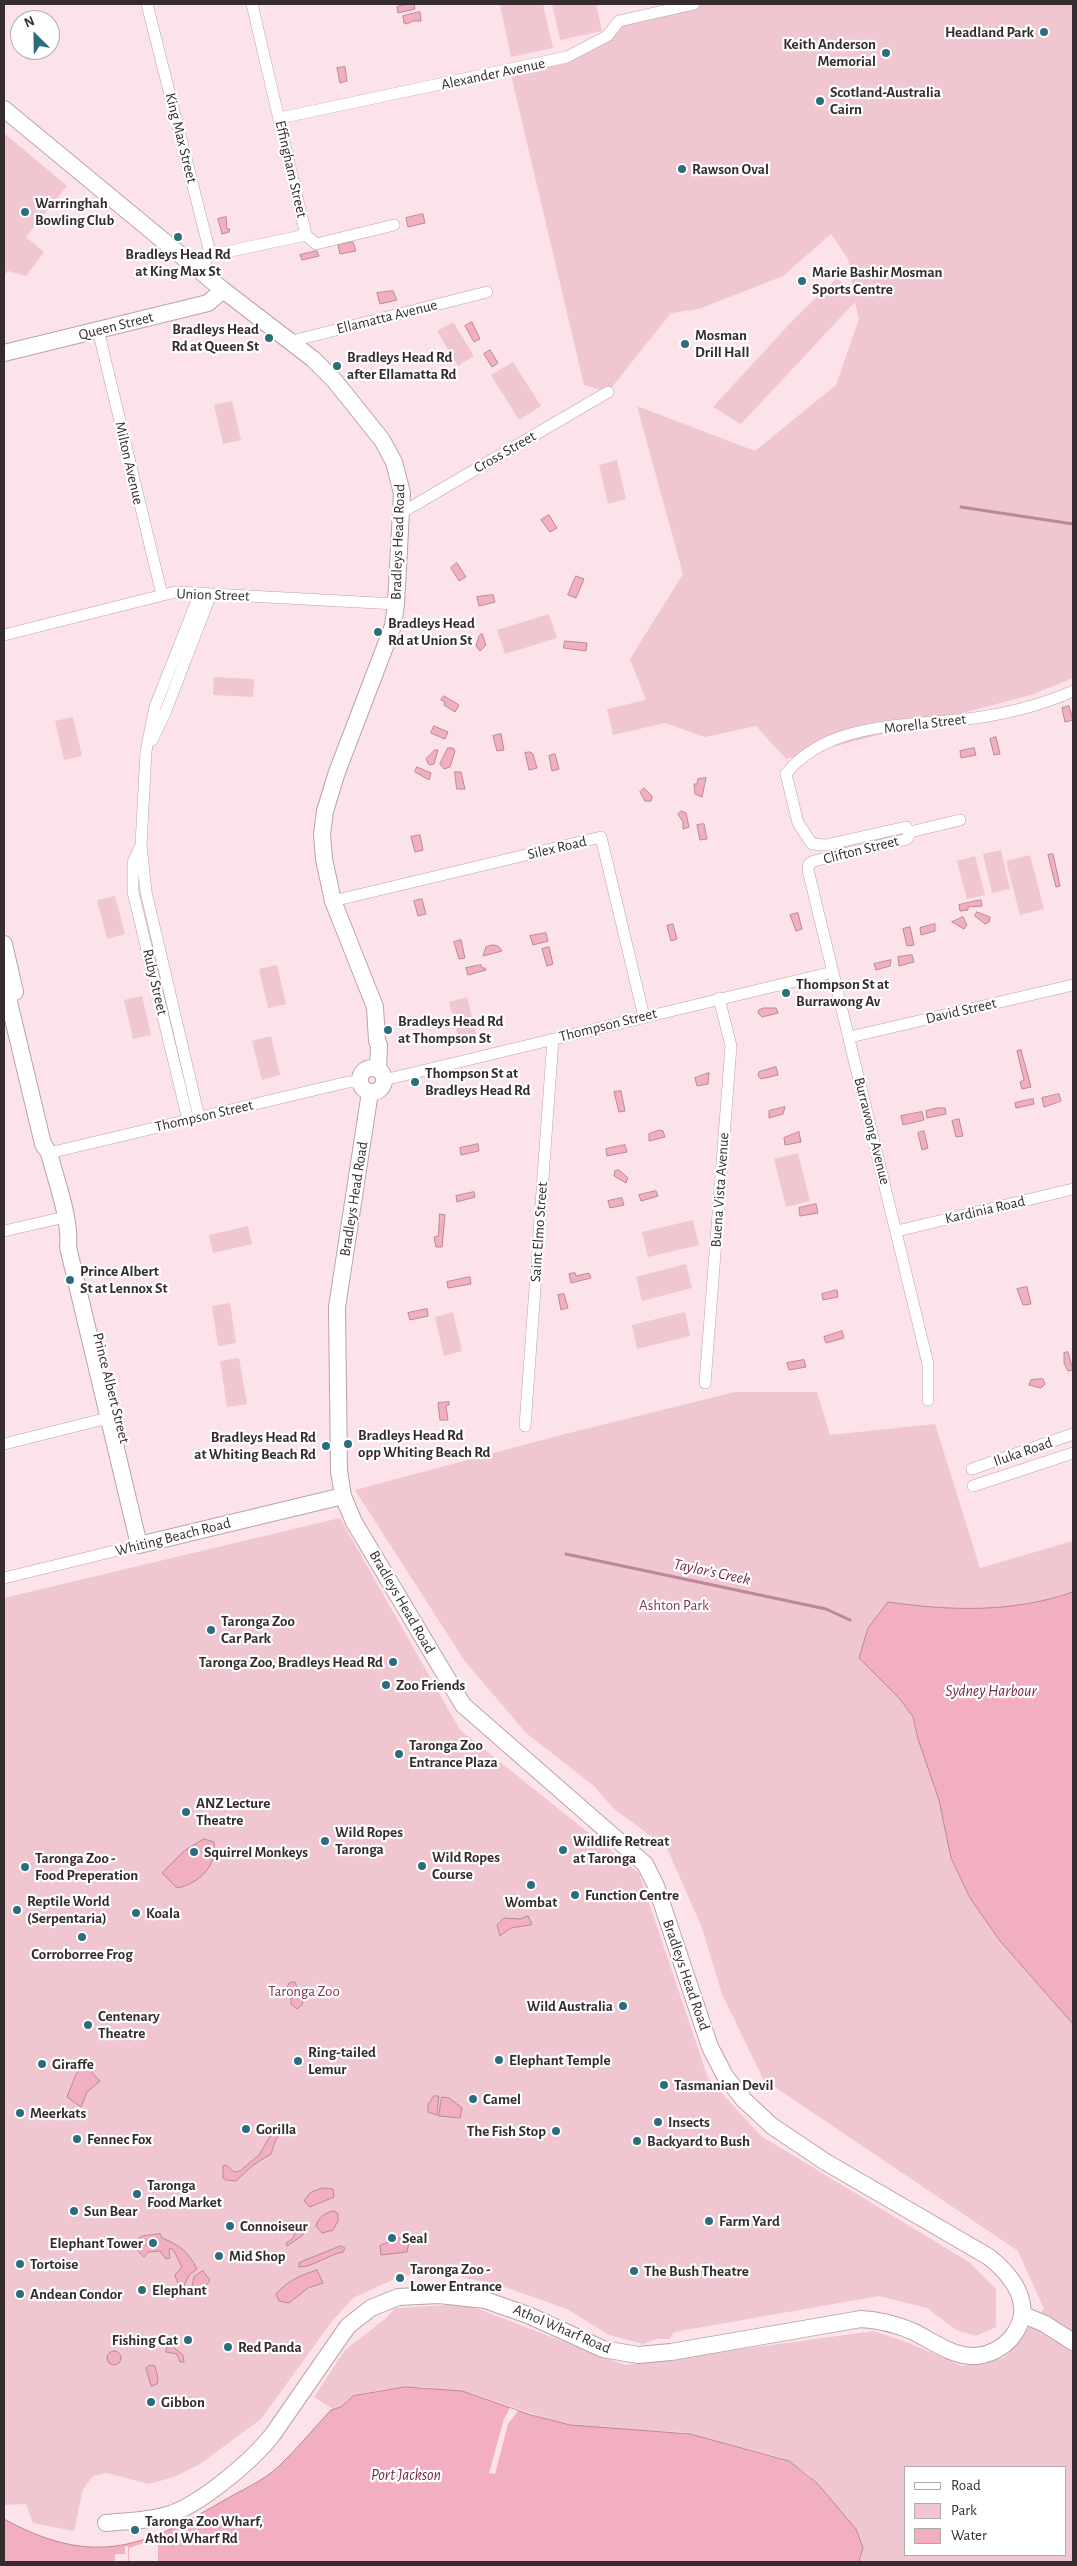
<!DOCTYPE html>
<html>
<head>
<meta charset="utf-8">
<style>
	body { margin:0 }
	#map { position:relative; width:1077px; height:2566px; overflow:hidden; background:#fce3ea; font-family:"Alegreya Sans",sans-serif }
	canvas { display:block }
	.frame { position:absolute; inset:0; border:5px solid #362c2f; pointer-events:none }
	.legend { position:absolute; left:904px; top:2466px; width:162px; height:90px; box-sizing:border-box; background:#fff; border:1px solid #afabac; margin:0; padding:6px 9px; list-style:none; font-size:15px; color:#362c2f }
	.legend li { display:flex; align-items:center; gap:10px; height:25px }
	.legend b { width:25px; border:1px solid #afabac }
	.north { position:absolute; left:10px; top:10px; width:50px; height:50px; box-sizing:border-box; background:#fff; border:1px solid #afabac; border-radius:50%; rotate:337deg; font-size:14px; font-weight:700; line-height:20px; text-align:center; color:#362c2f }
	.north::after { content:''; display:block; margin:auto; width:18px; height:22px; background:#296d7e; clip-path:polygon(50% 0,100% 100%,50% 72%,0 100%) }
</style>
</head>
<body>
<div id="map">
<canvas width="1077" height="2566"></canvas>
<div class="frame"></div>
<ul class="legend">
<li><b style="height:6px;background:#fff"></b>Road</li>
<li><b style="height:14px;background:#f0c6d1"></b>Park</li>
<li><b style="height:14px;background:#f2afc2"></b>Water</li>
</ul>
<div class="north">N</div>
</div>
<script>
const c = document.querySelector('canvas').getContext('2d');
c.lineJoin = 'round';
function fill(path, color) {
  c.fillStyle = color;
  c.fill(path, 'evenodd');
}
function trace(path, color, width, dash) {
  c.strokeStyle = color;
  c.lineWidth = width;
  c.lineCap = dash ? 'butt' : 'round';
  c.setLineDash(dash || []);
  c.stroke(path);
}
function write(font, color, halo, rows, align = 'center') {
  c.font = font + ' "Alegreya Sans",sans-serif';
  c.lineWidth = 4.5;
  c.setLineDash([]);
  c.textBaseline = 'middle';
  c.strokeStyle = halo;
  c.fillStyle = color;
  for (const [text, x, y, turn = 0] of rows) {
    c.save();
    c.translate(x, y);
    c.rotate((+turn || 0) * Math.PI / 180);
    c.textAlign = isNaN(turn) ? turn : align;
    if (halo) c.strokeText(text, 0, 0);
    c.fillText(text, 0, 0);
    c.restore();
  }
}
const green = new Path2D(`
	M506 4H543L553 48 511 57 500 5Z
	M552 4H596L602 31 560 40Z
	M694 4H1073V678L1031 695 786 759 756 726 705 737 665 723 613 735 607 709 646 700 630 659 683 574 637 406 755 451 836 385 859 319 855 302 741 424 713 407 794 319 837 278 854 295 848 259 831 234 783 276 699 309 671 313 608 392 584 385 510 71 567 57 619 21Z
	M4 133 67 186 26 237 44 252 26 276 8 271 4 276Z
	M453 322 474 356 458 366 437 331Z
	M513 362 541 406 519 420 491 375Z
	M232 401 241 440 223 444 214 405Z
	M617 460 626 499 608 504 599 465Z
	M549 614 557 638 505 654 497 630Z
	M214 677 254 679 253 697 213 695Z
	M73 717 82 756 64 760 55 721Z
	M1001 850 1010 889 992 893 983 854Z
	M1030 855 1044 909 1020 915 1006 861Z
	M975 856 985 895 967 899 957 861Z
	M115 896 125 934 107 939 97 900Z
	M277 965 286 1004 268 1008 259 969Z
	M142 996 151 1035 133 1039 124 1000Z
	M467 997 477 1036 459 1040 449 1002Z
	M271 1036 280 1075 262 1080 252 1041Z
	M798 1153 810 1201 786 1207 774 1159Z
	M693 1220 699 1245 648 1257 642 1232Z
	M248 1226 252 1244 213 1253 209 1235Z
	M686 1264 692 1288 642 1301 636 1277Z
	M230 1303 236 1343 218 1346 212 1306Z
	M453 1312 462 1351 444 1356 435 1317Z
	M685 1312 690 1336 637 1349 632 1325Z
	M239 1358 247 1404 227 1407 220 1361Z
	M735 1392H817L830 1435 935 1424 980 1568 1073 1541V1592L1034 1603 989 1610 914 1606 859 1658 900 1699 913 1717 918 1739 939 1800 951 1858 970 1898 1000 1941 1073 2024V2562H859L862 2556 848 2519 808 2474 782 2458 681 2432 595 2428 557 2422 473 2394 424 2387 386 2389 353 2396 341 2407 333 2409 314 2397 345 2350 385 2319 395 2308 465 2304 625 2365 874 2331 909 2343 962 2366 1004 2358 1044 2309 1018 2251 763 2079 722 1994 702 1928 667 1848 613 1808 594 1786 526 1733 464 1660 355 1490 565 1434ZM906 2467H1066V2555H906Z
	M340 1518 460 1730 639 1873 708 2078 761 2136 969 2262 996 2289V2327L976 2336 956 2330 927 2308 879 2296 674 2332 670 2339H657L643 2344 609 2335 567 2309 499 2285 451 2275H403L353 2298 333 2320 261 2419 200 2464 174 2477 149 2484 107 2473 93 2476 83 2489 74 2531 33 2523 26 2504 4 2505V1598Z`);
const water = new Path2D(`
	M407 4H414L415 9 398 13 397 7Z
	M420 12 421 21H413L407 24 404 23 403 16Z
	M345 67 347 81 340 83 337 68Z
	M423 214 425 223 408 227 406 218Z
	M226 217 227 229H230L229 232 222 234 218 219Z
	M353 242 356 251 340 254 338 245Z
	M317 251 319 256 302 260 300 255Z
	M393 291 397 300 380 304 377 293Z
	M472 322 480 339 474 342 465 326Z
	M490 350 498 363 492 367 484 354Z
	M549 515 557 528 550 532 541 520Z
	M457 563 466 577 459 581 451 568Z
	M576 576 584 579 576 598 568 595Z
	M493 595 495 602 479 606 477 597Z
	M482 634 486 645 480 651 476 646 479 636Z
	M565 641 587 643 586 651 564 648Z
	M444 696 459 705 455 712 444 705 445 702 441 700Z
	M1069 706 1073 720 1065 722 1062 708Z
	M434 726 448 732 445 739 431 733Z
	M501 734 504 750 497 751 493 736Z
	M996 737 1000 754 994 755 990 739Z
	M448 748H453L455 751 450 767 444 769 440 764Z
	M974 748 976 755 961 758 960 751Z
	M435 750H438L434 764 429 765 426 759Z
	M530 752 533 754 537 768 529 770 525 753Z
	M555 754 559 769 552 771 549 756Z
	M417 767 431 773 429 780 415 772Z
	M455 772H461L465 789H457Z
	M706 778 702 797 695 794 694 784H697L698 779Z
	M644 788 652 796 651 801H645L640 792Z
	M681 811 686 813 689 827 683 829V822L678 814Z
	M704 824 707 839 700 840 697 825Z
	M420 835 423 850 415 852 411 837Z
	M1053 854 1060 886 1056 887 1048 855Z
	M422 899 426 914 418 916 414 901Z
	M981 900 982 906 968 907V910L960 911 959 905Z
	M977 912 990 917 989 922 985 924 975 916Z
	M798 913 802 929 796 931 790 915Z
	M963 917 967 925 964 929 952 922Z
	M673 924 677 939 671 941 667 926Z
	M935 924V931L921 935 920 928Z
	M910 927 914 945 907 946 903 929Z
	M546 933 548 941 533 945 530 936Z
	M461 940 465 958 459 959 454 942Z
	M493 945 498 946 502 951 483 956 486 947Z
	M549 947 553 964 547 966 542 949Z
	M912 955 914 962 899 966 898 957Z
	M891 960 890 966 876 970 874 964Z
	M481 965 482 968H485L486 970 468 975 466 968Z
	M764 1008H776L778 1013 762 1017 758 1013 759 1010Z
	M1021 1050 1031 1087 1022 1089 1020 1082 1024 1080 1017 1051Z
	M776 1067 778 1075 761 1079 758 1076 759 1072Z
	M709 1073 708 1084 697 1086 695 1078Z
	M621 1091 625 1111 619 1112 614 1092Z
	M1059 1094 1061 1101 1044 1107 1042 1098Z
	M1033 1099 1034 1104 1016 1108 1015 1103Z
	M785 1107 783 1114 769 1118V1111Z
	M937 1108H945L946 1114 927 1118 926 1111Z
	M922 1112 924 1120 903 1125 901 1116Z
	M959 1119 963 1136 956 1137 952 1121Z
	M660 1130 663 1131 665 1137 649 1141V1134Z
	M924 1131 928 1148 922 1150 918 1133Z
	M799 1132 801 1142 785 1145 784 1138Z
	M478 1144 479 1151 461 1155 460 1148Z
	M625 1145 627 1152 607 1156 606 1149Z
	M619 1170 628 1178 626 1183 614 1176 615 1171Z
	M656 1191 658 1196 641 1201 639 1195Z
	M474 1192 475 1197 457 1202 456 1196Z
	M622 1198 624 1205 610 1208 608 1201Z
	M816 1204 818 1213 800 1216 799 1208Z
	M440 1214 445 1215 442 1247H436L434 1237 438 1236Z
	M575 1273 576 1276 589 1273 591 1278 571 1283 569 1274Z
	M470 1277 471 1284 448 1288 447 1282Z
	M1027 1287 1031 1304 1023 1305 1017 1289Z
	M837 1290 838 1297 823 1300 822 1294Z
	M564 1294 568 1308 561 1310 558 1295Z
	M427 1309 428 1316 410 1320 408 1313Z
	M842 1331 844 1338 826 1343 824 1337Z
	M1068 1352 1073 1370 1068 1371 1064 1363V1353Z
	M804 1360 806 1367 789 1370 787 1363Z
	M1043 1379 1045 1384 1041 1388 1029 1385 1031 1380Z
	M449 1402V1405L446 1406 448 1420H440L438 1403Z
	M1073 1592V2024L1000 1941 970 1898 951 1858 939 1800 918 1739 913 1717 900 1699 859 1658 868 1628 888 1602C952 1611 1012 1613 1073 1592Z
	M204 1839 214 1842C218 1865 199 1884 177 1888L162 1873 184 1851Z
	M528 1916 532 1924 530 1925 511 1928 500 1936 497 1925 504 1918 520 1919Z
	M295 1982 303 2004 297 2009 291 2004V1996L287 1988 289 1983Z
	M86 2066 100 2081 87 2092 81 2107 67 2097 76 2074Z
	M434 2096H439L437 2115 428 2112V2105Z
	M442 2097 449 2098 462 2108 460 2118 439 2116Z
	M285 2123 291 2125 276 2139 271 2154 253 2165 236 2181 226 2180 223 2178V2166L226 2165 234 2172 240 2171 259 2155 271 2135Z
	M322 2188 333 2189 334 2197 310 2207 304 2201 310 2193Z
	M334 2211 338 2214V2221L333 2230 322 2233 316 2226C318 2218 325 2212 334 2211Z
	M298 2228 302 2229 303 2235 287 2246 286 2243 292 2239Z
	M160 2234 162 2238C179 2245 188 2251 197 2269L189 2275 183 2288 179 2287 175 2275 182 2267 173 2249H169L170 2258 166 2259 160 2251 148 2252 144 2257 137 2250 139 2238 143 2236Z
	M400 2238 409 2242 407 2252 381 2255 380 2246Z
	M341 2246 345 2248 343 2252C327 2255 314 2267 299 2267V2263Z
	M317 2270 323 2283 308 2288 289 2303 279 2301 276 2294C287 2281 301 2275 317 2270Z
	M203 2271 210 2280 200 2295 193 2293 191 2290 194 2277Z
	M168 2346H172L183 2355 184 2362H180L177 2354 166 2352Z
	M107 2358a7 7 0 1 1 14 0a7 7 0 1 1-14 0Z
	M151 2365 155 2366 158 2379 157 2384 151 2386 146 2368Z
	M405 2387 462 2391 531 2415 570 2425 690 2434 789 2461 817 2483 856 2529 863 2548 859 2562H4V2519C90 2566 140 2550 221 2502 241 2490 262 2482 279 2466 298 2448 314 2428 331 2410L341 2407 353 2396Z`);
const pier = new Path2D(`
	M510 2408 518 2411 508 2424 495 2474 489 2473 504 2419Z
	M158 2538V2562H129V2548Z
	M128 2546V2562H115V2554H125V2547Z`);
const stream = new Path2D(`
	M961 507 1073 524
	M566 1554 826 1609 850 1620`);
const street = new Path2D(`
	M147 4 209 249 206 261
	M280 118 567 57 607 36 619 21 694 4
	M306 235 316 244 394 225
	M207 256 306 235 252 4
	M98 330 162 595
	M288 342 487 292
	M401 513 608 392
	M4 635 175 592 396 604
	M152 740 165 713 211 594
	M910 832 960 820
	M140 847 133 863V892L188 1120
	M333 901 601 837 644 1017
	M850 1037 1073 985
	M384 1080 833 972
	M199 1117 146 892 141 845 146 751 155 707 200 593
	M49 1153 348 1082H360
	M4 1231 65 1217
	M897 1231 1073 1189
	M705 1383 731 1046 719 998
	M928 1400V1364L808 870 809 864 814 861 907 839 910 832 906 827 826 845 812 844 798 823 786 774C830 718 918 727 982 717 1013 712 1044 704 1073 691
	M525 1426 553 1039
	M4 1444 108 1418
	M972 1469 1073 1434
	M973 1486 1073 1453
	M4 1578 139 1545`);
const secondary = new Path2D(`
	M4 109 223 290 313 359 334 380 382 440 394 462 402 493 396 604 393 626 337 772 325 811 322 834 324 859 333 901 375 1007 377 1041 379 1045 378 1070
	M4 353 208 303 223 290
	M4 944 15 992
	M4 981 43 1144 49 1153C56 1180 71 1220 68 1247L139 1545 343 1496
	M360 1080a12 12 0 1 1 24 0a12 12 0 1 1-24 0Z
	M1024 2315 1045 2324 1073 2342
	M106 2523C127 2521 150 2521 170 2514 201 2504 253 2460 273 2434L348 2326 371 2308 398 2297 439 2295 485 2300 528 2315 603 2349 638 2355 671 2352 861 2319C879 2320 895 2324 912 2331 933 2341 952 2357 976 2356 989 2355 1003 2348 1012 2337 1036 2307 1014 2277 989 2257L824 2161 772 2126 744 2100 725 2076 710 2047 656 1886 645 1864 463 1705 354 1522 343 1496 339 1471 337 1307 370 1092`);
const markers = [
	[1044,32,5,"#296d7e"],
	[886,53,5,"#296d7e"],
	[820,101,5,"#296d7e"],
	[682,169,5,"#296d7e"],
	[25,212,5,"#296d7e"],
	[178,237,5,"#296d7e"],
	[802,281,5,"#296d7e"],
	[269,338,5,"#296d7e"],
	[685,344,5,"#296d7e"],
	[337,366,5,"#296d7e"],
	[378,632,5,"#296d7e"],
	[786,993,5,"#296d7e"],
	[388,1030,5,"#296d7e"],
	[415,1082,5,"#296d7e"],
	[70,1280,5,"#296d7e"],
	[348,1444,5,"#296d7e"],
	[326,1446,5,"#296d7e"],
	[211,1630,5,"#296d7e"],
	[393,1662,5,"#296d7e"],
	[386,1685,5,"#296d7e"],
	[399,1754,5,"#296d7e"],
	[186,1812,5,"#296d7e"],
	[325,1841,5,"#296d7e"],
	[563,1850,5,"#296d7e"],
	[194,1852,5,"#296d7e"],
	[422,1866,5,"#296d7e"],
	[25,1867,5,"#296d7e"],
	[531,1885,5,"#296d7e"],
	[575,1895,5,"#296d7e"],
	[17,1910,5,"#296d7e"],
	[136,1913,5,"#296d7e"],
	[82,1937,5,"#296d7e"],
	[623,2006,5,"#296d7e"],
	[88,2025,5,"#296d7e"],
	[499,2060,5,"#296d7e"],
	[298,2061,5,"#296d7e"],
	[42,2064,5,"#296d7e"],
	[664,2085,5,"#296d7e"],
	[473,2099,5,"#296d7e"],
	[20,2113,5,"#296d7e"],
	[658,2122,5,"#296d7e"],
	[246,2129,5,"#296d7e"],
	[556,2131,5,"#296d7e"],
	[77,2139,5,"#296d7e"],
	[637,2141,5,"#296d7e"],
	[137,2194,5,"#296d7e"],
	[74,2211,5,"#296d7e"],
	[709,2221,5,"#296d7e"],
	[230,2226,5,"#296d7e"],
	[392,2238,5,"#296d7e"],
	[153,2243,5,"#296d7e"],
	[219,2256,5,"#296d7e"],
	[20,2264,5,"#296d7e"],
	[634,2271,5,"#296d7e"],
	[400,2278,5,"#296d7e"],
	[142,2290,5,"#296d7e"],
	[20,2294,5,"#296d7e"],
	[188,2340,5,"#296d7e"],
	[228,2347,5,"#296d7e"],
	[151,2402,5,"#296d7e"],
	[135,2530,5,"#296d7e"]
];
const poiNames = [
	["Headland Park",1034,32,"right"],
	["Keith Anderson",876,44,"right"],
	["Memorial",876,61,"right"],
	["Scotland-Australia",830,92],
	["Cairn",830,109],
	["Rawson Oval",692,169],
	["Warringhah",35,203],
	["Bowling Club",35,220],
	["Bradleys Head Rd",178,254,"center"],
	["at King Max St",178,271,"center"],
	["Marie Bashir Mosman",812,272],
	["Sports Centre",812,289],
	["Bradleys Head",259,329,"right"],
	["Rd at Queen St",259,346,"right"],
	["Mosman",695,335],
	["Drill Hall",695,352],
	["Bradleys Head Rd",347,357],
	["after Ellamatta Rd",347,374],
	["Bradleys Head",388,623],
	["Rd at Union St",388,640],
	["Thompson St at",796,984],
	["Burrawong Av",796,1001],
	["Bradleys Head Rd",398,1021],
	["at Thompson St",398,1038],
	["Thompson St at",425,1073],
	["Bradleys Head Rd",425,1090],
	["Prince Albert",80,1271],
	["St at Lennox St",80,1288],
	["Bradleys Head Rd",358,1435],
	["opp Whiting Beach Rd",358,1452],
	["Bradleys Head Rd",316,1437,"right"],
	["at Whiting Beach Rd",316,1454,"right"],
	["Taronga Zoo",221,1621],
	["Car Park",221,1638],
	["Taronga Zoo, Bradleys Head Rd",383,1662,"right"],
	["Zoo Friends",396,1685],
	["Taronga Zoo",409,1745],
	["Entrance Plaza",409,1762],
	["ANZ Lecture",196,1803],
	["Theatre",196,1820],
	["Wild Ropes",335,1832],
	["Taronga",335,1849],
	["Wildlife Retreat",573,1841],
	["at Taronga",573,1858],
	["Squirrel Monkeys",204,1852],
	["Wild Ropes",432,1857],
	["Course",432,1874],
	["Taronga Zoo -",35,1858],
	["Food Preperation",35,1875],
	["Function Centre",585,1895],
	["Reptile World",27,1901],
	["(Serpentaria)",27,1918],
	["Wombat",531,1902,"center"],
	["Koala",146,1913],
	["Corroborree Frog",82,1954,"center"],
	["Wild Australia",613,2006,"right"],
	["Centenary",98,2016],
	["Theatre",98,2033],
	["Ring-tailed",308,2052],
	["Lemur",308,2069],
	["Elephant Temple",509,2060],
	["Giraffe",52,2064],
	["Tasmanian Devil",674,2085],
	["Camel",483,2099],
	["Meerkats",30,2113],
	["Insects",668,2122],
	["Gorilla",256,2129],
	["The Fish Stop",546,2131,"right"],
	["Fennec Fox",87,2139],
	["Backyard to Bush",647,2141],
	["Taronga",147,2185],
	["Food Market",147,2202],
	["Sun Bear",84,2211],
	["Farm Yard",719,2221],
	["Connoiseur",240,2226],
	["Seal",402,2238],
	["Elephant Tower",143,2243,"right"],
	["Mid Shop",229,2256],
	["Tortoise",30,2264],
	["Taronga Zoo -",410,2269],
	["Lower Entrance",410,2286],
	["The Bush Theatre",644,2271],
	["Elephant",152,2290],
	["Andean Condor",30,2294],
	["Fishing Cat",178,2340,"right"],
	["Red Panda",238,2347],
	["Gibbon",161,2402],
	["Taronga Zoo Wharf,",145,2521],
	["Athol Wharf Rd",145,2538]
];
const streetNames = [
	["Alexander Avenue",493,74,-12],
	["King Max Street",181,138,76],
	["Effingham Street",291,169,77],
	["Ellamatta Avenue",387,317,-14],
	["Queen Street",116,326,-14],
	["Cross Street",505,452,-30],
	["Milton Avenue",129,463,77],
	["Bradleys Head Road",398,542,-88],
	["Union Street",213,595,2],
	["Morella Street",925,724,-7],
	["Silex Road",557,848,-13],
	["Clifton Street",861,850,-14],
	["Ruby Street",155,982,77],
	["David Street",961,1011,-13],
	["Thompson Street",608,1025,-14],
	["Thompson Street",204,1116,-13],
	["Burrawong Avenue",872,1131,76],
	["Buena Vista Avenue",720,1190,-86],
	["Bradleys Head Road",354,1199,-81],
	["Kardinia Road",985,1210,-13],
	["Saint Elmo Street",539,1232,-86],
	["Prince Albert Street",111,1388,76],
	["Iluka Road",1023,1452,-19],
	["Whiting Beach Road",173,1537,-14],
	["Bradleys Head Road",402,1602,60],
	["Bradleys Head Road",686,1975,71],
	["Athol Wharf Road",562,2329,23]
];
const parkNames = [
	["Ashton Park",674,1605],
	["Taronga Zoo",304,1991]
];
const waterNames = [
	["Taylor's Creek",712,1572,12],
	["Sydney Harbour",991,1691],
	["Port Jackson",406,2475]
];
fill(green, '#f0c6d1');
fill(water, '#f2afc2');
trace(water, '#ba8896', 1);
fill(pier, '#fce3ea');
trace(stream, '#ba8896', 3);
trace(street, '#baa3a9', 12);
trace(secondary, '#baa3a9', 18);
trace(street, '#fff', 11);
trace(secondary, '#fff', 16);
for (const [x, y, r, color] of markers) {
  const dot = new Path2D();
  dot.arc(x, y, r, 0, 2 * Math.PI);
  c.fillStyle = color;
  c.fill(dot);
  trace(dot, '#fff', 2);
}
write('bold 15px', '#362c2f', '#fff', poiNames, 'left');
write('15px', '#362c2f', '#fff', streetNames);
write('15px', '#81334f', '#fff', parkNames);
write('italic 16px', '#772946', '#fff', waterNames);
</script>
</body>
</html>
